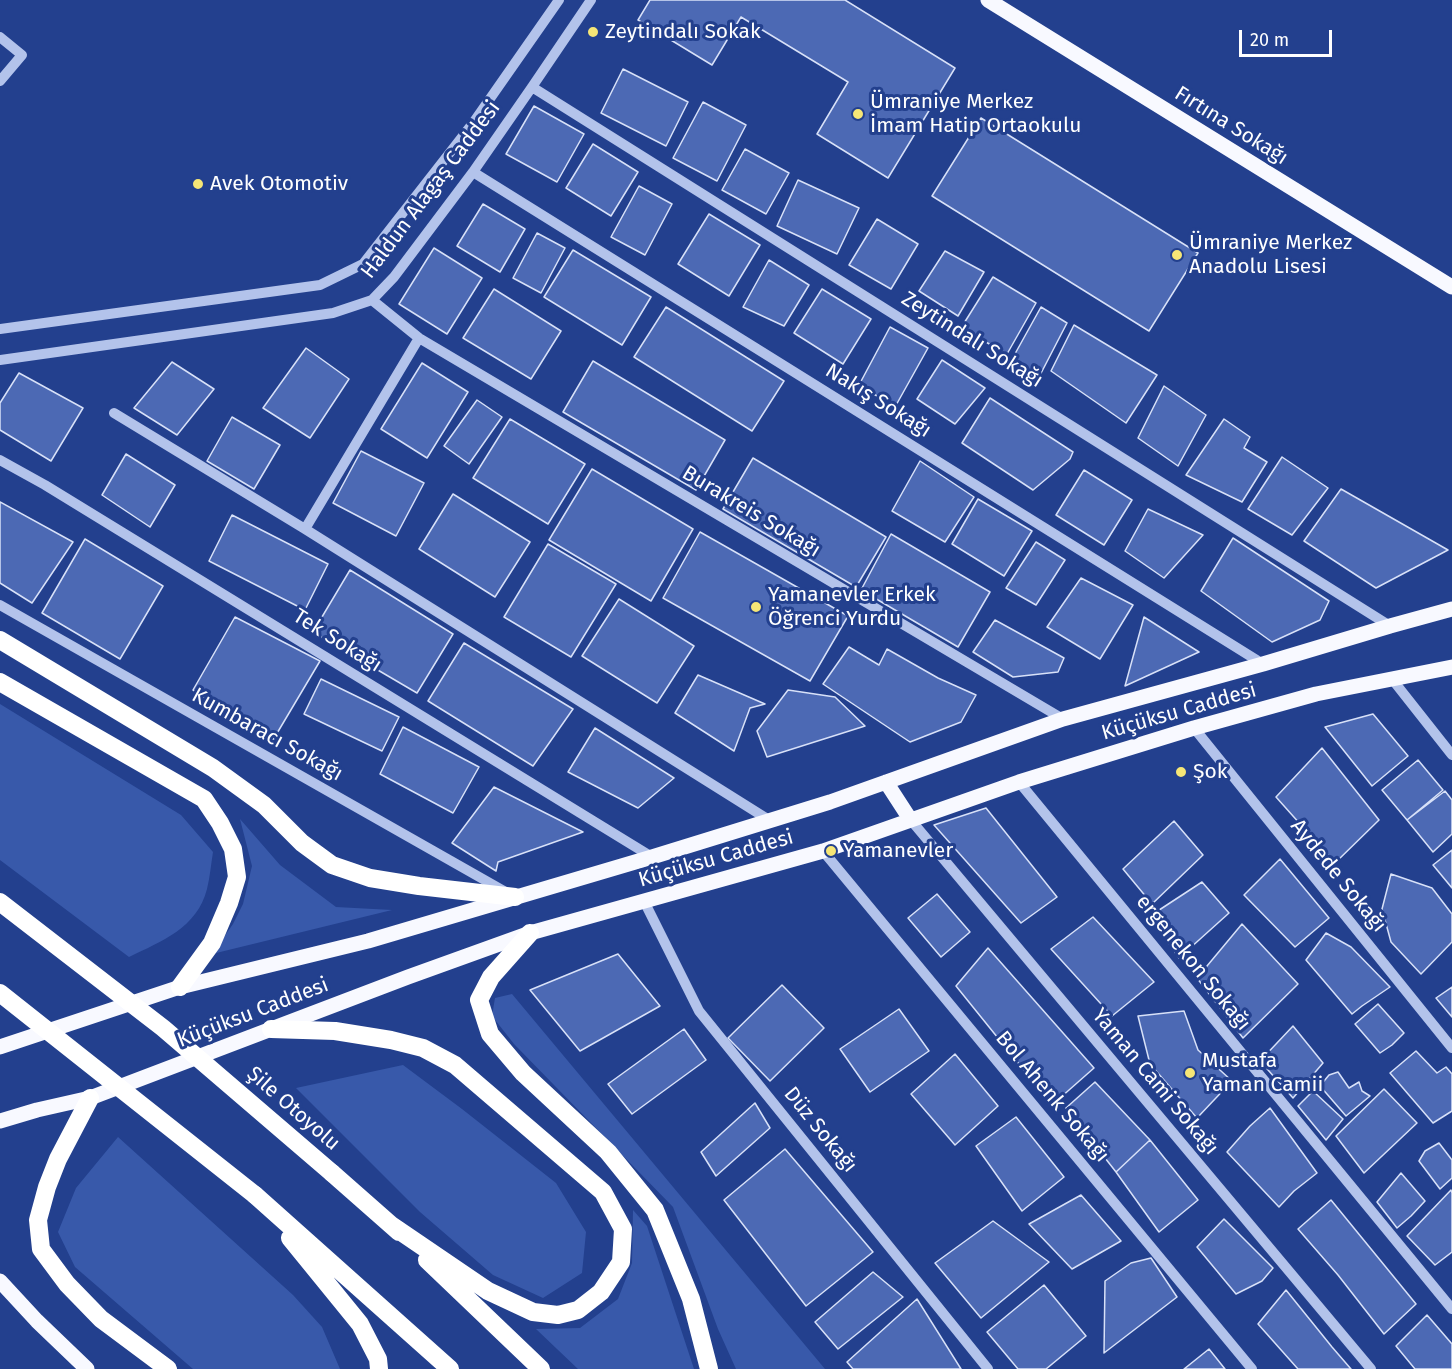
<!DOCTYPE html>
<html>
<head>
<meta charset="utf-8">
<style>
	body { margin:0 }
	#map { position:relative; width:1452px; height:1369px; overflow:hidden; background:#23408e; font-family:"Fira Sans",sans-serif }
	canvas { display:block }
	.scale { position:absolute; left:1239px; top:30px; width:93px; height:27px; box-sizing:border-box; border:3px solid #fff; border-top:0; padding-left:8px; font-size:18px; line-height:21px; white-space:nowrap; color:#fff; -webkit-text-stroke:4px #23408e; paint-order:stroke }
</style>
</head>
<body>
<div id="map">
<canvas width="1452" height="1369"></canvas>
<div class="scale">20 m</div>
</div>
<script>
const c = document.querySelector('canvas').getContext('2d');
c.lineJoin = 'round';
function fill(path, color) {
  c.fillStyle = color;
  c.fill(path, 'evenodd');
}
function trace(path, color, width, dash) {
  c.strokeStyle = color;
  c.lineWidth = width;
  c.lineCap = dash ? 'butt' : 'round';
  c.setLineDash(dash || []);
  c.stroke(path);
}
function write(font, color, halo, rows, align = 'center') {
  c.font = font + ' "Fira Sans",sans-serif';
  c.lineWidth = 6;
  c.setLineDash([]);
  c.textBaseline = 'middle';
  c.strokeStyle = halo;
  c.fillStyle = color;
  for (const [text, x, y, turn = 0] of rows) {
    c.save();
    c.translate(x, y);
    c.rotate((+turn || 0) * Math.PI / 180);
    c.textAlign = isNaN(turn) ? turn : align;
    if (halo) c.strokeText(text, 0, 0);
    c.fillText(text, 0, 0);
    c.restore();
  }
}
const green = new Path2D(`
	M0 704 181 815 213 852C211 864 210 877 207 889 197 928 162 941 129 957L0 860Z
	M240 819 280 865 336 907 392 910 212 954 233 924 243 904 252 866Z
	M512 994 825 1369H736L718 1329 673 1207 514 1044 492 1016 495 998Z
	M403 1065 462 1109 556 1183 586 1232 582 1273 543 1298 493 1275 420 1212 296 1088Z
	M118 1137 293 1295 322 1327 340 1369H193L75 1267 58 1232 76 1188Z
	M633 1210 647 1226 694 1369H578L536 1329 580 1328 618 1299 632 1263Z`);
const building = new Path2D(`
	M650 0H845L955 68 888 178 817 134 848 82 741 17 712 65 638 20Z
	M623 69 688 102 666 146 601 113Z
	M703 102 746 125 717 181 673 158Z
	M534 106 584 134 557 182 506 154Z
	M981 118 1198 253 1149 331 932 196Z
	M593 144 638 172 611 216 566 188Z
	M745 149 789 173 766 214 722 190Z
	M798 180 859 208 837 254 777 226Z
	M639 186 672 204 645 255 611 237Z
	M483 204 525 229 500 272 457 246Z
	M709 214 760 245 729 296 678 264Z
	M877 219 918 244 891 289 849 265Z
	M537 233 565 248 541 293 513 278Z
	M434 248 482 278 447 334 399 304Z
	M573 250 651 297 622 345 544 297Z
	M945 251 984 272 958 316 919 291Z
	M769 260 809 285 784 326 743 307Z
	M993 277 1036 303 1007 354 961 328Z
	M494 289 561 331 531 379 463 338Z
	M822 289 871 319 843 364 794 333Z
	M666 307 784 381 752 431 634 357Z
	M1041 307 1067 323 1038 379 1011 361Z
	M1074 325 1157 375 1126 423 1051 371Z
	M890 327 928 348 895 407 859 385Z
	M306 348 349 379 310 438 263 408Z
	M942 360 985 388 955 424 917 399Z
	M593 361 725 440 696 490 563 412Z
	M172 362 214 389 177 435 134 408Z
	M422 363 468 392 427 458 381 429Z
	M19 373 83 408 51 461 0 430V403Z
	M1164 386 1206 415 1178 466 1138 438Z
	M990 398 1073 452 1070 459 1033 490 962 443Z
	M477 400 502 417 469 464 444 446Z
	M232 417 280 445 254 489 207 461Z
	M510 419 585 464 548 524 473 478Z
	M1224 419 1250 437 1244 448 1267 462 1242 502 1186 475Z
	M361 451 424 483 396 536 333 503Z
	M126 454 175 485 150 527 102 495Z
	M1282 457 1328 488 1292 535 1248 509Z
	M753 458 886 537 856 587 723 509Z
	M920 461 974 497 945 542 892 511Z
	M592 469 693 529 651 601 549 540Z
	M1084 470 1132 500 1104 545 1056 515Z
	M1341 489 1448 550 1376 588 1304 541Z
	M453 494 530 542 495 597 419 549Z
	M978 499 1032 531 1004 576 952 544Z
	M0 502 73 542 32 603 0 583Z
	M1148 509 1203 535 1164 578 1125 551Z
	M232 515 328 564 305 610 209 561Z
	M700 532 848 616 810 681 663 598Z
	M891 534 990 592 958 647 861 590Z
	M1233 538 1329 601 1320 620 1272 642 1201 591Z
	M85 539 163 586 120 659 42 613Z
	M1036 542 1065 560 1036 605 1006 588Z
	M548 544 616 584 571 657 504 617Z
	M350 570 453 634 417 693 313 632Z
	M1081 578 1133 605 1100 659 1047 627Z
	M619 599 694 646 657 703 582 656Z
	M235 617 320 661 273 740 193 690Z
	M1144 617 1199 652 1125 686Z
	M995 620 1064 658 1058 672 1013 677 973 652Z
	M464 643 573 709 533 766 428 701Z
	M849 647 879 665 887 649 938 678 976 695 961 722 910 742 823 684Z
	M698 675 765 704 750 708 734 751 675 713Z
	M321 679 399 717 382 751 304 714Z
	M788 690 835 697 865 726 767 757 757 731Z
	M1373 714 1408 756 1372 786 1325 727Z
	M403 727 479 767 453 813 380 774Z
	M595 728 674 778 638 808 568 772Z
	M1322 748 1379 820 1335 863 1276 797Z
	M1418 760 1443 790 1407 820 1382 790Z
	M494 787 583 832 498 862 496 871 452 843Z
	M1445 791 1452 800V834L1433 852 1407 820Z
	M986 808 1057 897 1021 923 934 825Z
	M1174 821 1203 855 1152 904 1123 869Z
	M1452 850V888L1433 865Z
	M1280 859 1329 918 1295 947 1244 895Z
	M1391 874 1432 888 1452 914V942L1421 974 1391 942 1382 909Z
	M1202 882 1229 913 1179 958 1150 916Z
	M937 894 970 932 941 957 908 918Z
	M1093 917 1154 982 1112 1016 1051 949Z
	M1242 924 1298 984 1243 1038 1197 978Z
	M1326 933 1351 947 1390 987 1362 1006 1352 1014 1306 960Z
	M988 948 1094 1068 1052 1105 956 986Z
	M618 954 660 1006 580 1051 530 990Z
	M782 985 824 1028 770 1081 728 1038Z
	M1452 987V1017L1436 998Z
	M1378 1004 1404 1033 1392 1045 1380 1053 1355 1024Z
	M899 1009 929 1051 870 1092 840 1049Z
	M1184 1011 1198 1050 1232 1081 1197 1118 1150 1064 1138 1016Z
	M1293 1026 1323 1063 1293 1098 1260 1061Z
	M684 1029 706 1060 632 1114 608 1084Z
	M1416 1051 1437 1073 1446 1067 1452 1074V1111L1433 1123 1390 1073Z
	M955 1054 998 1106 955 1145 911 1094Z
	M1338 1072 1349 1088 1359 1082 1362 1091 1370 1096 1346 1116 1320 1086 1329 1075Z
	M1095 1082 1150 1140 1116 1172 1066 1108Z
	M1384 1089 1417 1123 1364 1173 1336 1136Z
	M1313 1091 1343 1119 1326 1140 1298 1106Z
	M755 1103 770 1128 716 1176 701 1152Z
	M1270 1108 1317 1173 1294 1191 1279 1207 1227 1152 1250 1126Z
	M1016 1117 1064 1177 1022 1211 976 1146Z
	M1150 1140 1198 1200 1159 1232 1116 1172Z
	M1439 1143 1452 1160V1178L1440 1189 1419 1161 1425 1151Z
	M785 1149 873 1252 806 1306 724 1200Z
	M1401 1173 1425 1201 1411 1216 1397 1228 1377 1202Z
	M1451 1190 1452 1193V1252L1435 1265 1407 1236Z
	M1081 1195 1121 1241 1072 1269 1029 1224Z
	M1331 1200 1416 1304 1384 1334 1338 1275 1298 1229Z
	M1224 1219 1273 1268 1262 1281 1236 1294 1197 1247Z
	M993 1221 1049 1262 981 1318 935 1263Z
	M1151 1258 1177 1297 1104 1353 1105 1281 1131 1263Z
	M873 1272 903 1297 838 1349 815 1322Z
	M1044 1285 1086 1336 1046 1369H1018L987 1332Z
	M1286 1290 1332 1347 1351 1369H1298L1258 1324Z
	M917 1299 961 1369H853L847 1362Z
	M1427 1315 1452 1344V1369H1415L1396 1346Z
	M1209 1349 1225 1369H1184Z`);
const minor = new Path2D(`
	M0 37 22 55 0 81
	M532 87 1390 626
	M473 172 1263 664
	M372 300 419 338 1063 719
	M0 329 320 285 363 264 473 123 559 0
	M419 338 305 529 769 820
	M0 360 333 313 372 300 394 277 473 172 532 87 591 0
	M114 413 305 529
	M0 460 45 485 652 857
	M0 605 504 891
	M1392 679 1452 755
	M1194 728 1452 1048
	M1019 782 1452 1309
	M910 819 1371 1369
	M823 851 1252 1369
	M644 901 699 1011 988 1369`);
const major = new Path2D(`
	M988 0 1452 287
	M886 782 910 819
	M0 1047 180 987 368 941 652 857 830 802 1063 719 1263 664 1390 626 1452 609
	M0 1121 37 1110 90 1098 408 977 530 933 823 851 1019 782 1194 728 1316 694 1452 667
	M0 1281 37 1321 87 1369`);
const highway = new Path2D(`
	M0 640 213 768 264 805 302 843 332 865 370 878 419 886 515 897
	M0 682 204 799 220 823 233 849 237 877 229 903 212 943 180 987
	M530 933 491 977 479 1000 490 1034 523 1073 608 1152 655 1210 691 1299 709 1369
	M271 1029 335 1031 391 1040 423 1048 455 1065 603 1192 623 1229 621 1262 601 1292 578 1310 558 1315 533 1312 488 1291 391 1225
	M90 1098 58 1159 47 1187 38 1220 41 1249 67 1284 101 1319 168 1369
	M332 1173 399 1232
	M255 1195 450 1369
	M290 1238 360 1324 378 1359 379 1369
	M427 1260 541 1369`);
const highwayBridge = new Path2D(`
	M0 902 163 1028 332 1173
	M0 993 255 1195`);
const markers = [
	[593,32,6,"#f6e676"],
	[858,114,6,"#f6e676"],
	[198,184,6,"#f6e676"],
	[1177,255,6,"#f6e676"],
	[756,607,6,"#f6e676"],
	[1181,772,6,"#f6e676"],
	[831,851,6,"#f6e676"],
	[1190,1073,6,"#f6e676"]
];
const poiNames = [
	["Zeytindalı Sokak",605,32],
	["Ümraniye Merkez",870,102],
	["İmam Hatip Ortaokulu",870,126],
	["Avek Otomotiv",210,184],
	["Ümraniye Merkez",1189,243],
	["Anadolu Lisesi",1189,267],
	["Yamanevler Erkek",768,595],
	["Öğrenci Yurdu",768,619],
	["Şok",1193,772],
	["Yamanevler",843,851],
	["Mustafa",1202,1061],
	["Yaman Camii",1202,1085]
];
const streetNames = [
	["Fırtına Sokağı",1231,126,32],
	["Haldun Alagaş Caddesi",431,190,-53],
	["Zeytindalı Sokağı",972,340,32],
	["Nakış Sokağı",878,401,32],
	["Burakreis Sokağı",751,512,31],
	["Tek Sokağı",337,641,32],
	["Küçüksu Caddesi",1179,712,-16],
	["Kumbaracı Sokağı",267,735,29],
	["Küçüksu Caddesi",716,859,-16],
	["Aydede Sokağı",1338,876,51],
	["ergenekon Sokağı",1193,963,51],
	["Küçüksu Caddesi",253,1013,-21],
	["Yaman Cami Sokağı",1155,1082,50],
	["Bol Ahenk Sokağı",1052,1097,50],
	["Şile Otoyolu",293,1109,41],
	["Düz Sokağı",820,1130,51]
];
fill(green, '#3859aa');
fill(building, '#4c69b4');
trace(building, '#d8e1f8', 1.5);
trace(minor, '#b3c3eb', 10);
trace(major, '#f8f9ff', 15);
trace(highway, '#fff', 18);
trace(highwayBridge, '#fff', 18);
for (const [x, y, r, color] of markers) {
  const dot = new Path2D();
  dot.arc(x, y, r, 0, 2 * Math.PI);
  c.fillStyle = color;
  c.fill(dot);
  trace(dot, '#23408e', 2);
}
write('21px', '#fff', '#23408e', poiNames, 'left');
write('21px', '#fff', '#23408e', streetNames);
</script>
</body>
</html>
